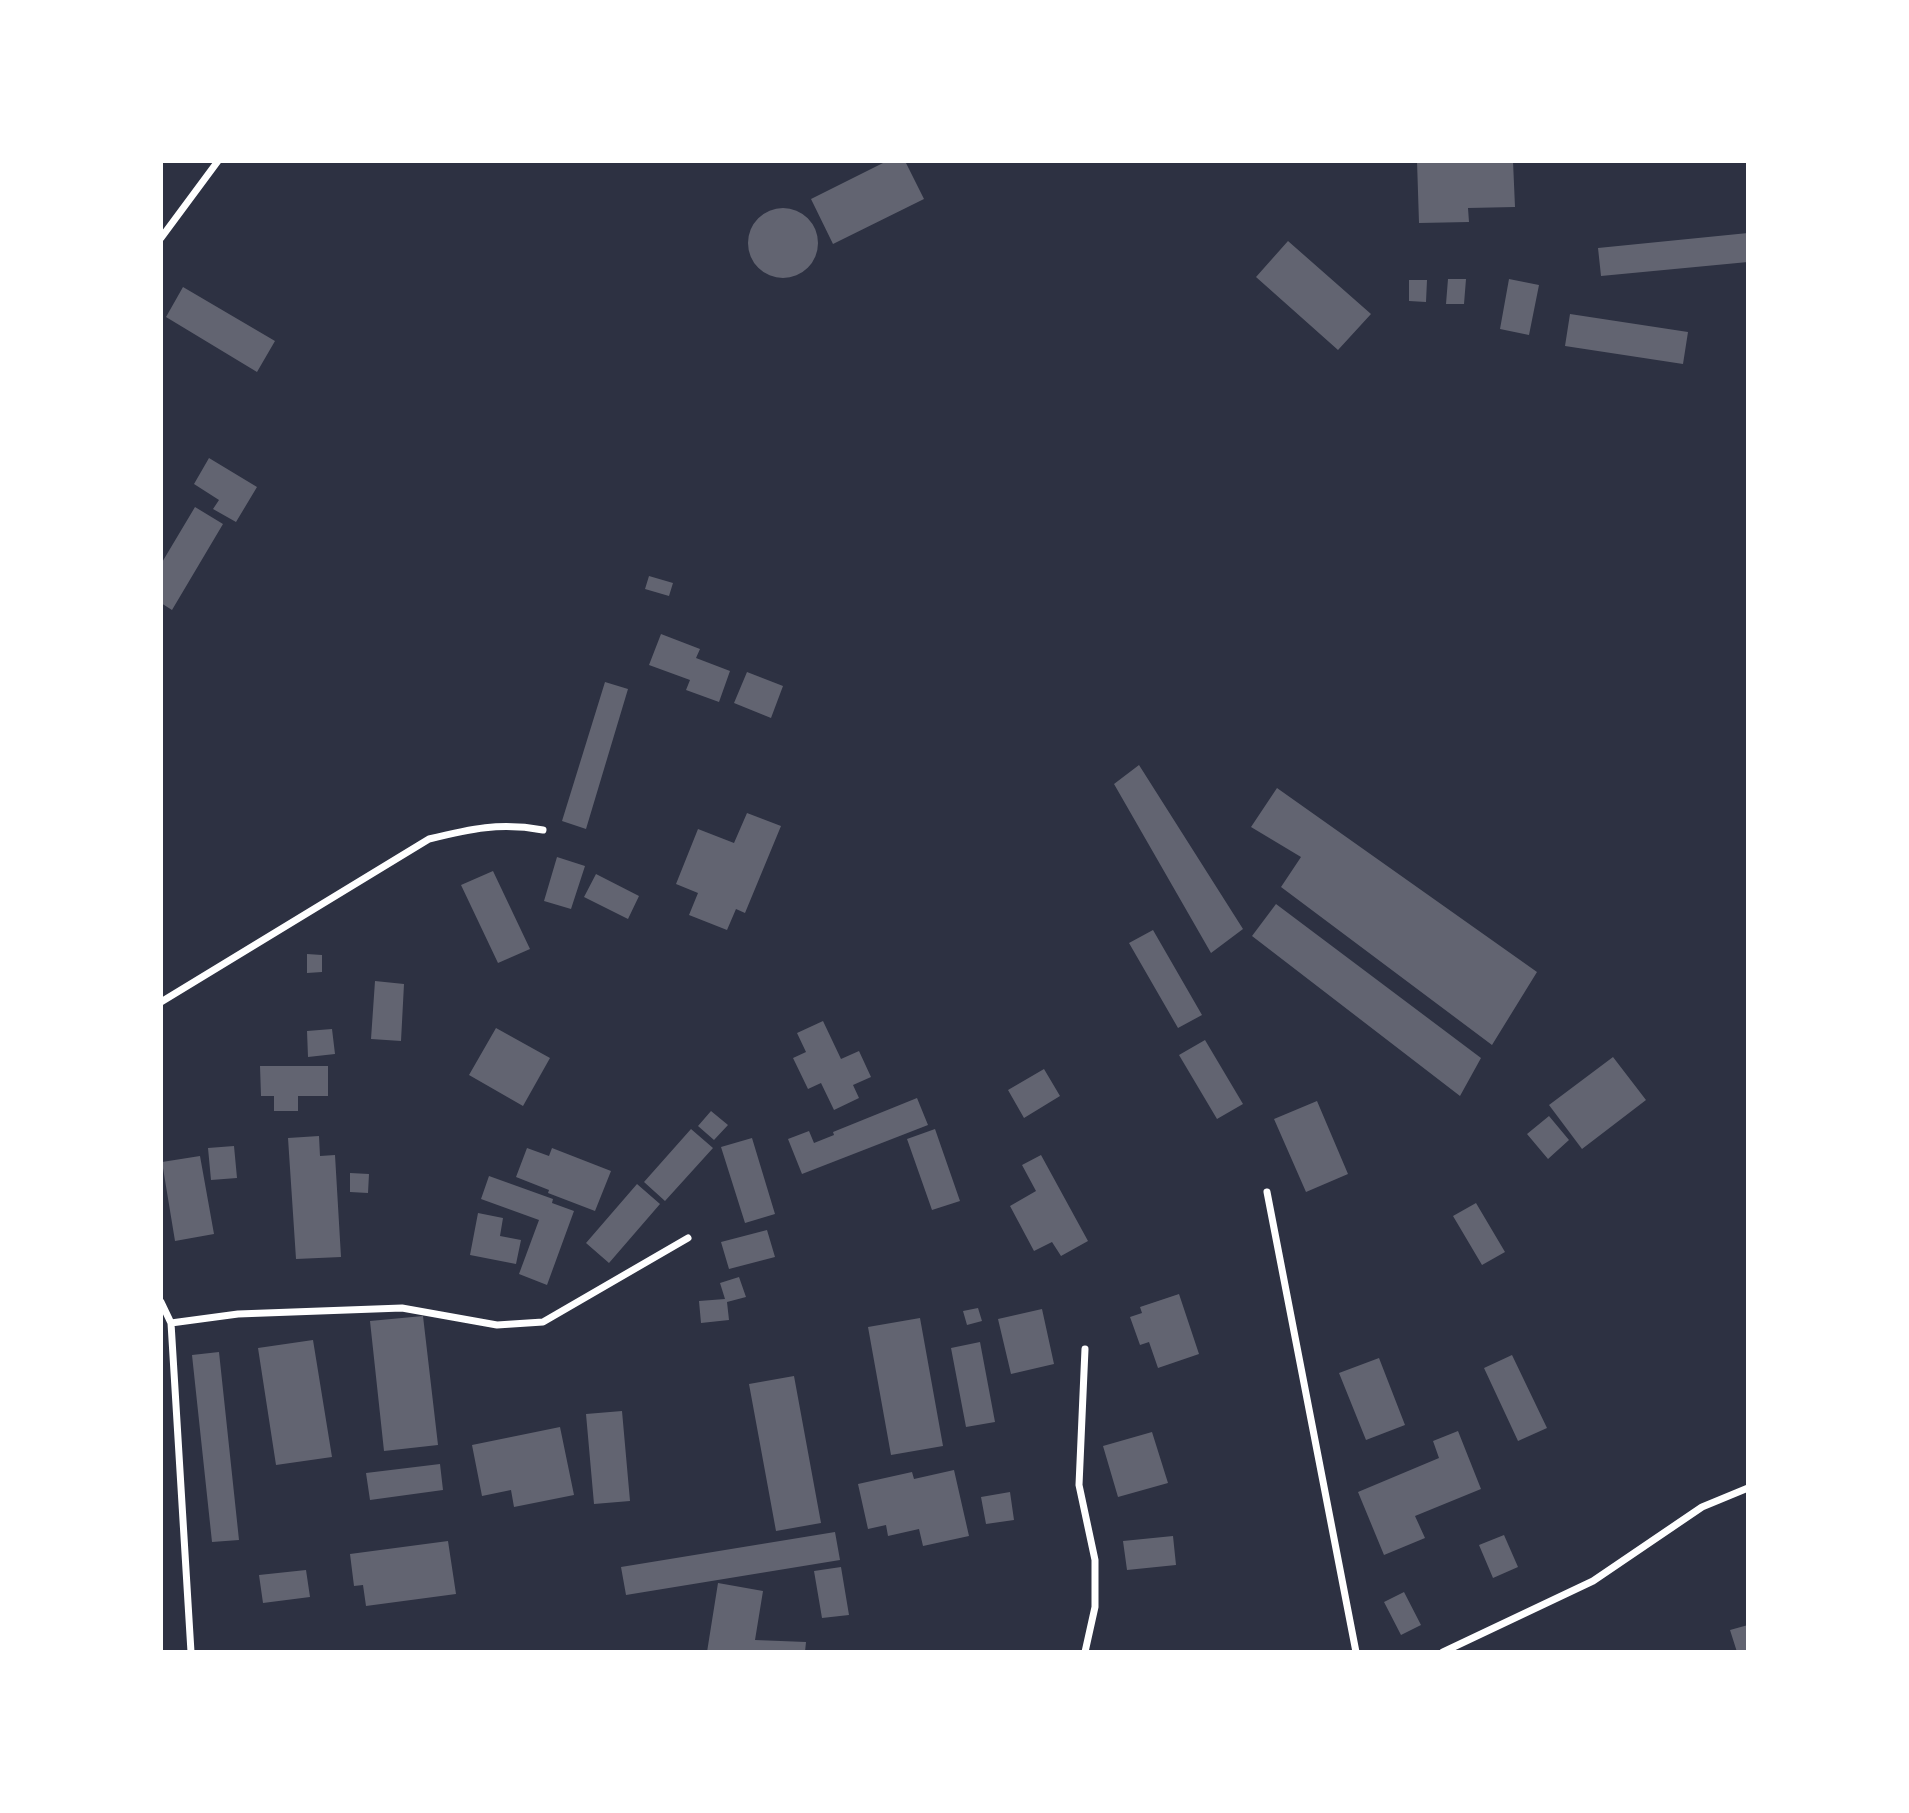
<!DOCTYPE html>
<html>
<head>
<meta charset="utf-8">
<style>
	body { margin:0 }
	#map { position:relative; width:1909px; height:1813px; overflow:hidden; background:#2d3142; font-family:"DM Sans",sans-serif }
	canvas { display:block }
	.frame { position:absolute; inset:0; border:163px solid #fff; pointer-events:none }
</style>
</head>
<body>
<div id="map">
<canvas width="1909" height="1813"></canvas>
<div class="frame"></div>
</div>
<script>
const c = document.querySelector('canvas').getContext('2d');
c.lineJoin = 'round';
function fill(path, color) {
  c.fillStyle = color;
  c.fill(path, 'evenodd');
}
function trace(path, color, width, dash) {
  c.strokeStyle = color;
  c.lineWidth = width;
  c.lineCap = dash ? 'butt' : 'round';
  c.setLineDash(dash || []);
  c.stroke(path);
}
const building = new Path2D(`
	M887 161H905L924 199 833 244 811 199Z
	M1417 161H1513L1515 207 1468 208 1469 222 1419 223Z
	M748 243a35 35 0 1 1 70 0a35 35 0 1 1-70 0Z
	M1748 233V262L1601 276 1598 248Z
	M1288 241 1371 314 1338 350 1256 277Z
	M1448 279H1466L1464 304H1446Z
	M1509 279 1539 285 1529 335 1500 329Z
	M1409 280H1427L1426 302 1409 301Z
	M183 287 275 341 257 372 166 317Z
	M1570 314 1688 332 1683 364 1565 346Z
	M209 458 257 487 236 522 213 509 219 500 194 484Z
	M195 507 223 524 172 610 161 603V564Z
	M649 576 673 583 669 596 645 589Z
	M661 634 700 649 696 658 730 671 719 702 686 690 690 680 649 665Z
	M747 672 783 686 771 718 734 703Z
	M605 682 628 689 586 829 562 821Z
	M1139 765 1243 929 1211 953 1114 784Z
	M1277 788 1537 972 1492 1045 1281 887 1301 857 1251 827Z
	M747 813 781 826 745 913 736 909 727 930 689 915 698 893 676 884 698 829 734 843Z
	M557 857 585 866 571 909 544 901Z
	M493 871 530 949 498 963 461 885Z
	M596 874 639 896 628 919 584 897Z
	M1276 904 1481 1058 1460 1096 1252 936Z
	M1153 930 1202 1015 1178 1028 1129 943Z
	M307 954 322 955V972L307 973Z
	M375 981 404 984 401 1041 371 1039Z
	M823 1021 841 1059 859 1051 871 1077 853 1085 859 1098 834 1110 821 1083 808 1089 793 1058 806 1052 797 1033Z
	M496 1028 550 1058 523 1106 469 1075Z
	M332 1029 335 1054 308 1057 307 1031Z
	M1205 1040 1243 1104 1217 1119 1179 1055Z
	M1613 1057 1646 1100 1582 1149 1549 1105Z
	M260 1066H328V1096H298V1111H274V1096H261Z
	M1044 1069 1060 1096 1024 1118 1008 1090Z
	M917 1098 928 1125 802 1174 788 1139 809 1131 814 1143 834 1135 833 1132Z
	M1317 1101 1348 1174 1306 1192 1274 1119Z
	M711 1111 728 1125 714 1140 698 1126Z
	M1549 1116 1569 1140 1548 1159 1527 1134Z
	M691 1129 713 1148 665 1201 644 1182Z
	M935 1129 960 1201 932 1210 907 1139Z
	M319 1136 320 1156 335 1155 341 1257 296 1259 288 1138Z
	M752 1138 775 1214 745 1223 721 1147Z
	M234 1146 237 1178 211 1180 208 1148Z
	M527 1148 549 1156 552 1148 611 1171 595 1211 548 1193 549 1190 516 1177Z
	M1041 1155 1088 1241 1061 1256 1052 1242 1034 1251 1010 1206 1036 1191 1022 1165Z
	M200 1156 214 1234 175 1241 162 1162Z
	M350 1173 369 1174 368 1193 350 1192Z
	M489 1176 553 1199 552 1203 574 1211 547 1285 519 1274 539 1220 481 1199Z
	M637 1184 660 1204 609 1263 586 1243Z
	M1476 1203 1505 1252 1482 1265 1453 1216Z
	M478 1213 503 1218 500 1236 521 1240 516 1264 470 1255Z
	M767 1230 775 1257 729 1269 721 1242Z
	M739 1277 746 1297 727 1302 729 1320 701 1323 699 1301 725 1299 720 1283Z
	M1179 1294 1199 1354 1158 1368 1149 1342 1140 1345 1130 1317 1142 1313 1140 1307Z
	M978 1308 982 1321 967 1325 963 1311Z
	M1042 1309 1054 1364 1011 1374 998 1319Z
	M423 1316 438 1445 384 1451 370 1321Z
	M920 1318 943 1446 891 1455 868 1327Z
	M313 1340 332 1457 276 1465 258 1348Z
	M980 1342 995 1422 966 1427 951 1348Z
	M219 1352 239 1540 212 1542 192 1355Z
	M1512 1355 1547 1428 1518 1441 1484 1368Z
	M1379 1358 1405 1425 1366 1440 1339 1373Z
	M794 1376 821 1523 776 1531 749 1384Z
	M622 1411 630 1501 594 1504 586 1414Z
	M560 1427 574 1495 514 1507 511 1490 482 1496 472 1445Z
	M1458 1431 1481 1489 1415 1516 1425 1538 1384 1555 1358 1492 1439 1458 1433 1441Z
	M1152 1432 1168 1483 1118 1497 1103 1446Z
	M440 1464 443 1490 370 1500 366 1473Z
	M954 1470 969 1536 923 1546 919 1529 888 1536 886 1525 868 1529 858 1484 912 1472 914 1479Z
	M1010 1492 1014 1520 986 1524 981 1497Z
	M835 1532 840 1560 626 1595 621 1567Z
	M1504 1535 1518 1567 1493 1578 1479 1545Z
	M1173 1536 1176 1565 1127 1570 1123 1541Z
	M448 1541 456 1594 366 1606 363 1585 354 1586 350 1554Z
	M841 1567 849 1615 822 1618 814 1571Z
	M306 1570 310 1597 263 1603 259 1575Z
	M718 1583 763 1591 755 1640 806 1642 805 1652H707Z
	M1404 1592 1421 1625 1401 1635 1384 1602Z
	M1748 1625V1652H1737L1730 1630Z`);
const minor = new Path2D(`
	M161 238 218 161
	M161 1002 429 839C470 829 500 822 543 830
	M1267 1192 1356 1652
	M161 1302 171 1323 191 1652
	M171 1323 238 1314 402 1308 497 1325 543 1322 688 1238
	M1085 1652 1095 1607V1560L1079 1485 1085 1349
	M1443 1652 1593 1581 1702 1507 1748 1488`);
fill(building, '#626471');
trace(minor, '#fff', 7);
</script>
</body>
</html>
